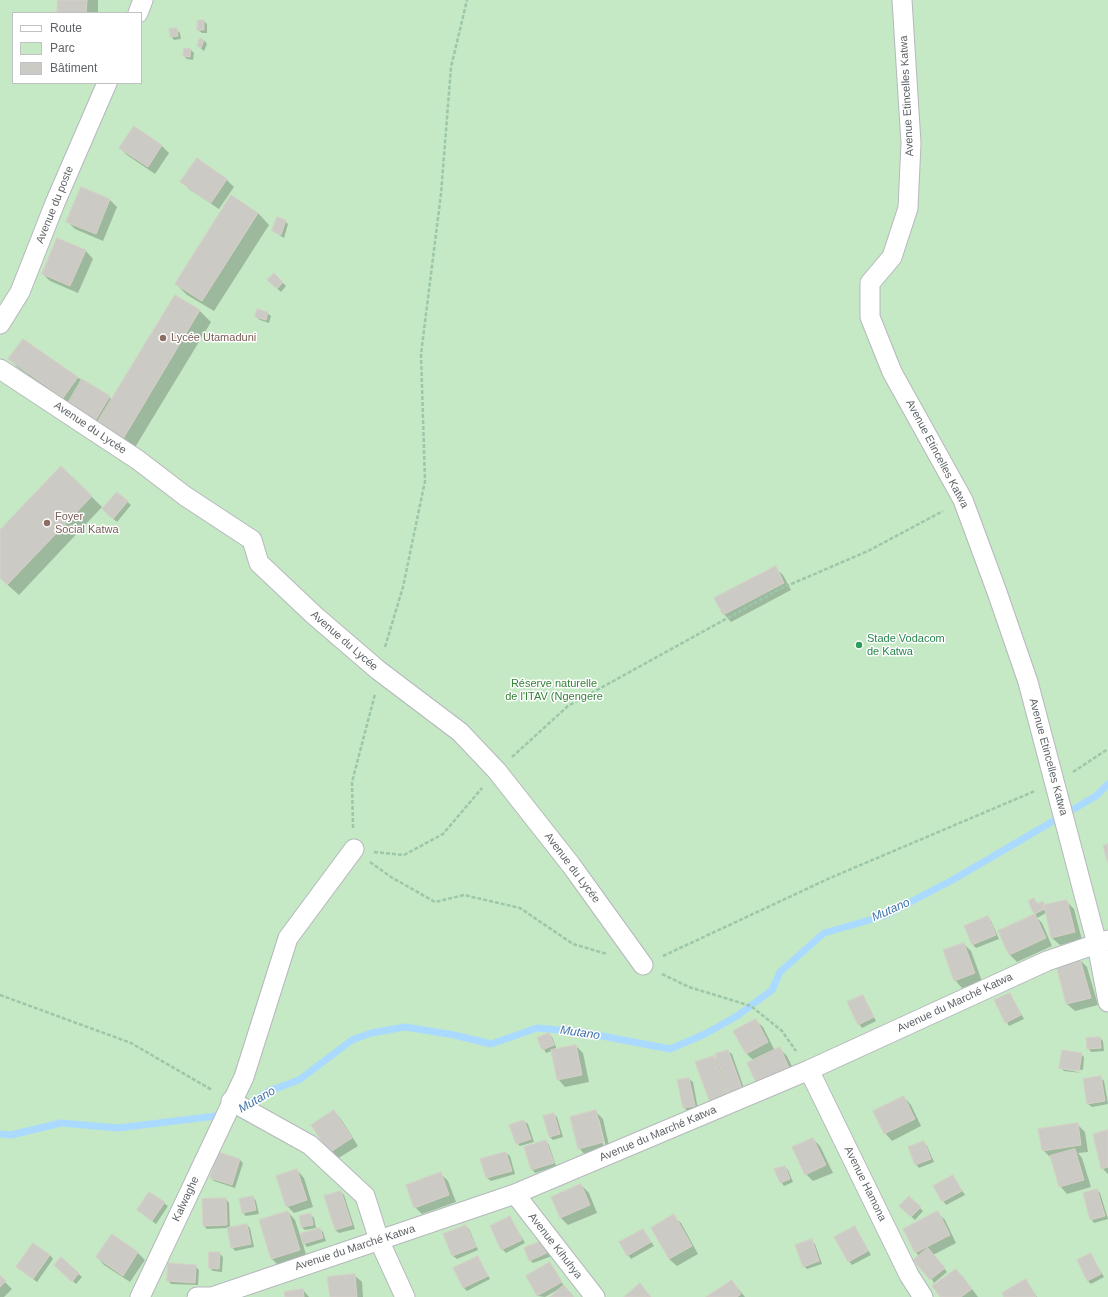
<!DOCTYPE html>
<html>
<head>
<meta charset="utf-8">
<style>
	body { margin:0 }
	#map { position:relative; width:1108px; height:1297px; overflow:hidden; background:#f1efe8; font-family:Arial,sans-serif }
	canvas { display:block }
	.legend { position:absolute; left:12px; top:12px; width:130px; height:72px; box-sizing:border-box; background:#fff; border:1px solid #bfc1c3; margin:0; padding:5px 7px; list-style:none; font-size:12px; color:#5f6368 }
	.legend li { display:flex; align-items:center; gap:8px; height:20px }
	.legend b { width:20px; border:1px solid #bfc1c3 }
</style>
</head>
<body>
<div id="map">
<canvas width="1108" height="1297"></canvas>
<ul class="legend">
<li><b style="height:5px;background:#fff"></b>Route</li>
<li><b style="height:11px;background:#c5e8c5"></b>Parc</li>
<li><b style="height:11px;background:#cccac5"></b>Bâtiment</li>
</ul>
</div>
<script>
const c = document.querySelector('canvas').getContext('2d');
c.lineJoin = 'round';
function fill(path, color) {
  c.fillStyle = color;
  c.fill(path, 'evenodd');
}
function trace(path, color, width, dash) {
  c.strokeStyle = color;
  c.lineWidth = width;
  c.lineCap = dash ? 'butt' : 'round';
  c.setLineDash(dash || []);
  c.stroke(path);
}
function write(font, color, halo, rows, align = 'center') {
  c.font = font + ' Arial,sans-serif';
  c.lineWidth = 3;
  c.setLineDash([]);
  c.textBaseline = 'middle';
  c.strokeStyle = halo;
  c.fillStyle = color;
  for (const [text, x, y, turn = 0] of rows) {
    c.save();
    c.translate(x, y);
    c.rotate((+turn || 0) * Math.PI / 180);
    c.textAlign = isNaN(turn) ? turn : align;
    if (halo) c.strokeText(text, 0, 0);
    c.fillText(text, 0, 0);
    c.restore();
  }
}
const green = new Path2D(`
	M0 0H1108V1297H0ZM13 13H141V83H13Z`);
const shadow = new Path2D(`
	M59 0H98V13H58Z
	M204 21 207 24V33H202L198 30Z
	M176 29 180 33 181 39 174 40 171 36Z
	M204 40 207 44 204 51 198 46Z
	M190 49 194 53 193 60 187 59 184 56Z
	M134 127 162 146 169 153 155 174 127 155 120 148Z
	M227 180 234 187 219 209 189 189 182 182Z
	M110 200 117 207 103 241 75 229 68 222Z
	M258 213 269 225 214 311 187 295 176 284Z
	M285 221 288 224 284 238 273 231Z
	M58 239 86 251 93 259 78 293 50 281 43 274Z
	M274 274 286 286 281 292 268 280Z
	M176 296 200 311 211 322 134 449 17 367 10 359 77 377 113 400Z
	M267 313 271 316 269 323 260 320 256 317Z
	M117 493 131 505 117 522 106 513Z
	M91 496 102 507 19 595 0 578V532Z
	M775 568 783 575 791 590 731 622 724 614Z
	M1034 899 1038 904 1042 902 1046 905 1066 901 1074 909 1082 940 1060 945 1052 938 1046 913 1037 918 1042 923 1052 946 1017 962 1009 954 999 931 1036 915Z
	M988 917 991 921 999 939 976 948 973 945Z
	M964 944 971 951 982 981 962 988 955 980Z
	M1080 960 1087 967 1098 1005 1075 1011 1067 1004 1057 966Z
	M1010 994 1024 1019 1009 1026 996 1001Z
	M863 996 876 1021 862 1028 859 1024Z
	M755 1020 763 1027 775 1051 780 1049 787 1056 797 1077 754 1061 747 1054Z
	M549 1034 552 1037 557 1050 576 1046 583 1053 589 1082 565 1087 558 1079 552 1051 546 1053 538 1039Z
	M1100 1038 1103 1041 1104 1051 1091 1052 1088 1048Z
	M728 1051 732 1054 746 1094 718 1109 714 1057 719 1062Z
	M1081 1054 1084 1057 1083 1070 1063 1067V1069L1082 1073 1064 1071 1060 1067Z
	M1101 1078 1104 1081 1108 1104 1092 1107 1088 1104Z
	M689 1079 693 1082 698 1109 687 1111 684 1107Z
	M904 1097 911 1105 921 1126 892 1141 885 1133Z
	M334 1111 341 1119 358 1146 337 1159 330 1152Z
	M595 1111 603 1119 610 1150 586 1156 579 1148ZM597 1119H599L606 1147 604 1148Z
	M554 1114 557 1117 563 1137 553 1140 550 1137Z
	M524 1121 528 1124 534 1142 520 1146 517 1143Z
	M1077 1124 1085 1132 1088 1152 1078 1153 1082 1158 1091 1187 1067 1194 1060 1186 1051 1158 1043 1150Z
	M1108 1131V1174L1102 1168Z
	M813 1139 820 1146 833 1173 813 1181 806 1174Z
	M546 1141 549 1145 556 1166 535 1173 532 1169Z
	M924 1142 927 1146 934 1162 919 1168 916 1164Z
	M506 1153 510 1156 515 1174 491 1181 487 1178 482 1160Z
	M240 1160 243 1163 235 1188 214 1181 211 1178Z
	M785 1167 788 1170 793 1182 784 1186 781 1182Z
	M297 1170 304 1178 313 1207 294 1213 287 1206Z
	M441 1174 448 1181 456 1202 422 1214 415 1207Z
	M953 1176 965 1195 946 1205 934 1186Z
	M581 1185 589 1193 597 1213 568 1225 561 1218 552 1197Z
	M1097 1190 1100 1193 1108 1219 1094 1223 1091 1219Z
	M341 1192 344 1195 355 1229 339 1233 335 1230Z
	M150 1193 168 1206 156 1224 138 1210Z
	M253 1197 256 1201 259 1214 246 1216 243 1213Z
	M909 1197 923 1211 915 1220 900 1206Z
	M226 1199 229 1203 230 1228 247 1225 250 1228 254 1247 235 1251 232 1247 228 1228 207 1229 204 1226Z
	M288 1212 295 1220 300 1235 320 1229 323 1232 326 1241 307 1247 302 1241 307 1258 279 1266 271 1258Z
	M937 1212 945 1220 956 1243 933 1255 947 1272 934 1283 916 1252Z
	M311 1215 314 1218 316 1228 305 1230 302 1227Z
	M673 1216 681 1223 698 1254 677 1266 669 1259Z
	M510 1218 525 1243 506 1253 502 1249Z
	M466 1226 469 1229 478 1250 457 1259 453 1256 444 1235Z
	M855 1227 871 1255 852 1265 849 1261Z
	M643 1230 654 1246 631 1259 628 1255Z
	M112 1235 138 1253 145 1260 130 1282 104 1265 97 1257Z
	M811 1240 815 1244 822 1264 807 1269 804 1266Z
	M543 1241 552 1256 533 1263 530 1260Z
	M219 1253 223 1257 222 1272 213 1271 210 1268Z
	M50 1255 53 1259 37 1282 17 1267Z
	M1091 1255 1104 1277 1091 1284 1087 1280Z
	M477 1257 490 1279 467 1291 463 1287Z
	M61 1258 82 1277 76 1284 55 1265Z
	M550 1263 564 1286 574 1297H551L559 1289 545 1297 538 1296 527 1276Z
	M195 1266 199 1270 198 1285 171 1284 168 1280Z
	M956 1270 963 1277 978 1297H942Z
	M354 1275 362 1282 363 1297H331Z
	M0 1277 12 1289 4 1297H0Z
	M1026 1280 1037 1297H1006Z
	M732 1281 745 1297H708Z
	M303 1290 309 1297H286Z`);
const stream = new Path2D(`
	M245 1107 269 1091 299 1080 352 1040 371 1033 405 1027 454 1035 491 1044 537 1028 581 1032 670 1049 705 1034 737 1016 772 990 780 972 824 933 884 916 956 878 1096 796 1108 784
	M0 1134 11 1135 61 1123 118 1128 224 1115`);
const building = new Path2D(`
	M58 0H87L86 13H57Z
	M198 20H204V30H197Z
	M177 28 178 36 170 37 169 29Z
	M200 38 204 40 201 48 197 46Z
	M184 48 191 49 190 57 183 56Z
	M134 126 162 145 148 167 119 148Z
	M197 158 227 179 211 203 180 182Z
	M81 187 110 199 96 234 66 222Z
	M231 195 258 213 202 301 175 284Z
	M277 217 286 220 281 235 272 231Z
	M57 238 86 250 70 286 42 274Z
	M274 273 283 282 277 289 267 280Z
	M175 295 200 310 123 439 97 423Z
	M257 309 268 312 266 320 255 317Z
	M23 339 78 377 63 398 8 359Z
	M82 379 110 396 95 421 67 405Z
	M61 466 92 496 7 585 0 578V530Z
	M117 492 128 501 113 519 102 509Z
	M776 566 784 583 723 615 714 598Z
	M1108 844V864L1103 846Z
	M1034 898 1037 904 1043 901 1045 909 1034 914 1028 901Z
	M1067 900 1075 932 1051 938 1044 905Z
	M1035 914 1046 938 1009 955 998 931Z
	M988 916 996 935 972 945 964 926Z
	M964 943 975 973 954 981 943 950Z
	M1080 959 1091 998 1066 1004 1056 965Z
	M1010 993 1021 1015 1005 1023 994 1000Z
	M863 995 874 1017 858 1025 847 1002Z
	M756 1019 768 1042 746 1054 733 1031Z
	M549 1033 554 1045 542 1050 537 1038Z
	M1100 1037 1101 1048 1087 1049 1086 1038Z
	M576 1045 582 1075 557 1080 551 1050Z
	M780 1047 790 1070 757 1085 747 1063Z
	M728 1050 743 1091 730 1096 715 1054Z
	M1062 1050 1082 1053 1079 1071 1059 1068Z
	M714 1056 729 1096 710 1103 695 1062Z
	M1101 1076 1105 1101 1087 1104 1083 1079Z
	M689 1078 695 1106 683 1108 677 1080Z
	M904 1096 915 1119 884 1134 873 1111Z
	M334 1110 352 1138 329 1153 311 1125Z
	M596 1110 604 1142 578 1149 570 1117Z
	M554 1113 560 1134 549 1137 543 1116Z
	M524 1120 531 1139 516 1144 509 1125Z
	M1078 1123 1081 1145 1042 1151 1038 1129Z
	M1108 1130V1167L1101 1169 1093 1134Z
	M813 1138 826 1165 805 1175 792 1147Z
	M546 1140 554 1163 531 1170 524 1147Z
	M924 1141 931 1159 915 1165 908 1147Z
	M1075 1149 1084 1180 1059 1187 1050 1156Z
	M218 1152 240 1159 232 1185 210 1178Z
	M506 1152 512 1171 486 1178 480 1159Z
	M785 1166 790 1179 780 1183 774 1169Z
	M297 1169 307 1200 286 1207 276 1176Z
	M441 1172 449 1195 414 1208 406 1185Z
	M953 1175 962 1191 942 1202 933 1186Z
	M581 1184 590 1205 560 1218 551 1197Z
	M1097 1189 1105 1216 1090 1220 1083 1193Z
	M341 1191 352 1225 335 1230 324 1196Z
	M149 1192 165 1202 152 1221 137 1210Z
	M253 1196 256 1210 242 1213 239 1199Z
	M909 1196 921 1207 911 1217 899 1206Z
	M226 1198 227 1225 203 1226 202 1199Z
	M288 1211 300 1250 271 1259 259 1220Z
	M938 1211 950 1235 915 1253 903 1229Z
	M311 1213 313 1225 301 1227 299 1216Z
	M674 1214 692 1246 669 1259 651 1228Z
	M510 1216 522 1240 501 1250 490 1226Z
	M247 1224 251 1244 231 1248 227 1228Z
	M466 1225 476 1247 452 1256 443 1234Z
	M855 1226 868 1251 848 1262 834 1237Z
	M320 1228 323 1238 303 1244 300 1234Z
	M643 1229 651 1242 627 1256 619 1242Z
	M112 1234 138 1252 123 1276 96 1257Z
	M812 1239 819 1261 803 1267 795 1245Z
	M544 1240 549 1252 529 1261 524 1248Z
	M33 1243 50 1255 33 1279 16 1267Z
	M928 1248 945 1268 930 1280 913 1260Z
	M209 1252H220L219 1269 209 1268Z
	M1091 1253 1101 1274 1087 1281 1077 1260Z
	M478 1256 488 1276 463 1288 453 1268Z
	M61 1257 79 1273 72 1282 54 1265Z
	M550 1262 562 1282 537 1296 526 1276Z
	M168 1263 196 1265 195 1283 167 1281Z
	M956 1269 972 1289 961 1297H940L932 1286Z
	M355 1274 357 1297H330L327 1277Z
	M0 1275 6 1281 0 1287Z
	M1026 1279 1036 1297H1004L1002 1293Z
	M732 1280 741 1294 737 1297H706Z
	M640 1283 651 1297H624Z
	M564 1285 574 1297H550Z
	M303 1289 304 1297H285L284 1292Z`);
const path = new Path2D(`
	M385 647 403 587 425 481 421 354 441 194 451 67 467 0
	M512 757 568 706 782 588 868 551 943 511
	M1073 772 1108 749
	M353 828 352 782 375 694
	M374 852 404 855 443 834 482 788
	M370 862 391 877 435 902 464 895 520 908 573 944 607 954
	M663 956 830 878 1035 791
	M662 974 689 987 751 1006 782 1031 796 1051
	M0 995 131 1043 212 1090`);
const street = new Path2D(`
	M902 0 911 143 908 208 892 257 870 283V317L892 372 963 500 997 592 1028 682 1097 944 1108 1002
	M138 13 143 0
	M0 324 20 292 55 203 107 83
	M0 369 138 460 185 496 252 540 259 563 314 615 378 670 460 732 497 771 571 865 643 965
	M809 1070 909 1275 923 1297
	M231 1101 310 1145 365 1196 379 1240 405 1297
	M515 1194 595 1297
	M140 1297 244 1077 288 938 354 849
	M197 1297H212L515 1194 809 1070 1047 961 1108 940`);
const markers = [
	[163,338,4,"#8d6e63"],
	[47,523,4,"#8d6e63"],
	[859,645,4,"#2e9e5b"]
];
const streetNames = [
	["Avenue Etincelles Katwa",907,96,-93],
	["Avenue du poste",55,205,-68],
	["Avenue du Lycée",90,428,34],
	["Avenue Etincelles Katwa",937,454,62],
	["Avenue du Lycée",344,641,41],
	["Avenue Etincelles Katwa",1048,757,75],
	["Avenue du Lycée",572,868,53],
	["Avenue du Marché Katwa",955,1003,-25],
	["Avenue du Marché Katwa",658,1134,-23],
	["Avenue Hamona",865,1184,64],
	["Kalwaghe",186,1199,-65],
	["Avenue Kihuhya",555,1246,52],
	["Avenue du Marché Katwa",355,1248,-18]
];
const educationNames = [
	["Lycée Utamaduni",171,338],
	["Foyer",55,517],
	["Social Katwa",55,530]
];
const leisureNames = [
	["Stade Vodacom",867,639],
	["de Katwa",867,652]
];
const parkNames = [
	["Réserve naturelle",554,684],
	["de l'ITAV (Ngengere",554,697]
];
const waterNames = [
	["Mutano",891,910,-24],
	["Mutano",580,1033,8],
	["Mutano",257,1100,-30]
];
fill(green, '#c5e8c5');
fill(shadow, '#0003');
trace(stream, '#aadaff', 7);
fill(building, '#cccac5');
trace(building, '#d6d1c6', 1);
trace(street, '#b5b8bc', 21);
trace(path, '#9cc7a9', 2.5, [4, 2]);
trace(street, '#fff', 19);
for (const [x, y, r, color] of markers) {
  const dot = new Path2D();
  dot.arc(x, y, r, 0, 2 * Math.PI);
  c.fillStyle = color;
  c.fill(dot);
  trace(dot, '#fff', 1.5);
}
write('11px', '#5f6368', '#fff', streetNames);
write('11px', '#785e54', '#fff', educationNames, 'left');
write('11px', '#27864d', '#fff', leisureNames, 'left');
write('11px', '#348238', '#fff', parkNames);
write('italic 12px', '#4174aa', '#fff', waterNames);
</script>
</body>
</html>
